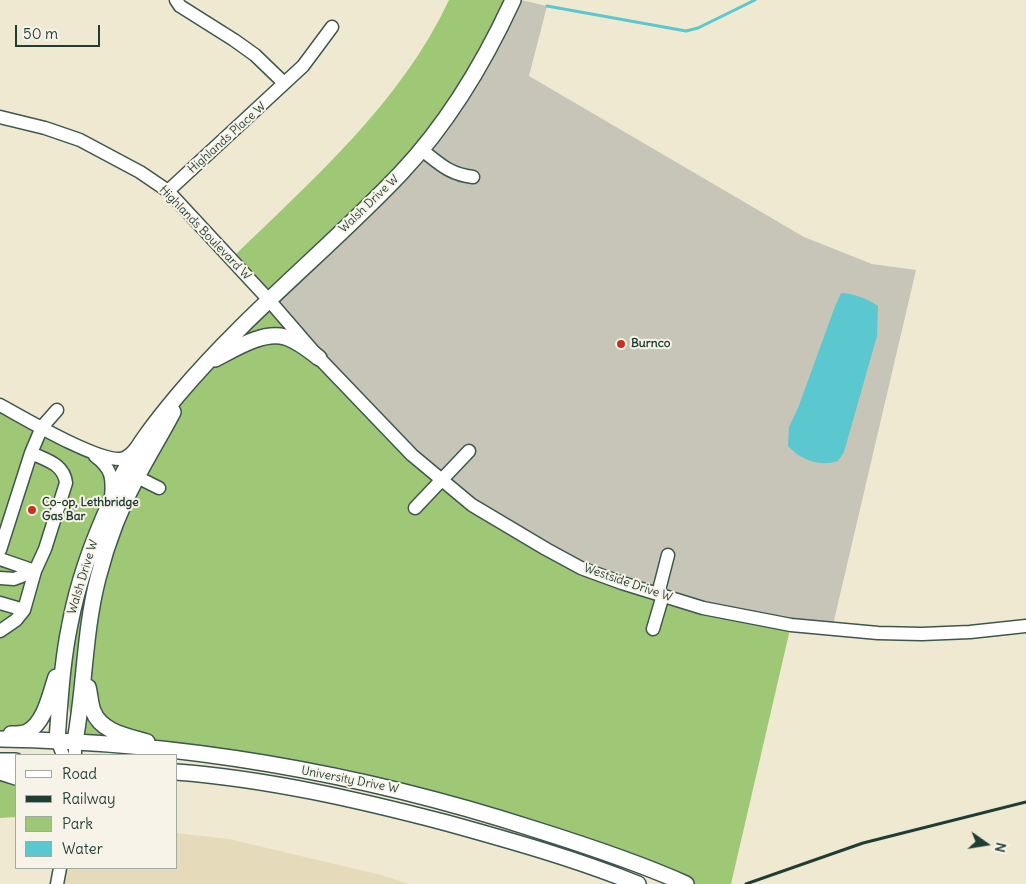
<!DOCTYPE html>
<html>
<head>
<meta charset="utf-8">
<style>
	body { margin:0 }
	#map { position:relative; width:1026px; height:884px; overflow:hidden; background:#efe9d2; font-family:Delius,sans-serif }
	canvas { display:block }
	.legend { position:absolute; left:15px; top:754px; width:162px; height:115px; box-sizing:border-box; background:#f7f3e8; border:1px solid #a1aaa0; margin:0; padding:6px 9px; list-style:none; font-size:15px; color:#1f3d34 }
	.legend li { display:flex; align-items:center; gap:10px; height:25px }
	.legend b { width:25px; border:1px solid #a1aaa0 }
	.north { position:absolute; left:961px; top:819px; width:50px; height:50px; -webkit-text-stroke:4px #f7f3e8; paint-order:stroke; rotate:103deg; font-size:14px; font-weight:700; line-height:20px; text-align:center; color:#1f3d34 }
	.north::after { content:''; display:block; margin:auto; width:18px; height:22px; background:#1f3d34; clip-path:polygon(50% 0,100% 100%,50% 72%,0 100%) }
	.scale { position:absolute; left:15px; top:25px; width:85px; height:22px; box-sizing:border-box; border:2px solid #1f3d34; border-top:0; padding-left:6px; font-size:15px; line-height:18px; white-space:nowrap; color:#1f3d34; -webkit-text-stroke:4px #f7f3e8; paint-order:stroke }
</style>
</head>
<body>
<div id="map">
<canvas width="1026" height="884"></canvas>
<ul class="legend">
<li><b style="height:6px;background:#fff"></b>Road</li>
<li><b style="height:6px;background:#1f3d34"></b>Railway</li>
<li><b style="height:14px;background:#9ec875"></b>Park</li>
<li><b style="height:14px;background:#5bc8cf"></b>Water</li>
</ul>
<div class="north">N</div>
<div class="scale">50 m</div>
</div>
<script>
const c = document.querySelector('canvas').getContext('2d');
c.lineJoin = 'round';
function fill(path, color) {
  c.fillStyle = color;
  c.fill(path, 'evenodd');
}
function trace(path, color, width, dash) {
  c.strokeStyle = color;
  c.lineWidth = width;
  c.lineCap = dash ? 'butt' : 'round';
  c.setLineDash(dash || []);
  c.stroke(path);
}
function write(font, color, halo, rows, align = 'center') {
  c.font = font + ' Delius,sans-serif';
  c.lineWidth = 4;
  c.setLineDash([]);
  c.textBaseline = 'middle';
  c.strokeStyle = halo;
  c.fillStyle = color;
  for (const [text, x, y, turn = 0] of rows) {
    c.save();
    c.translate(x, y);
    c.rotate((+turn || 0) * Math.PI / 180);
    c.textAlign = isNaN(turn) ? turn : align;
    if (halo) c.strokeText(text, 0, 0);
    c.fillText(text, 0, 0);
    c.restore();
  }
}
const built = new Path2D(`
	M176 833 229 839 381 875 409 884H55L56 868H176Z`);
const industrial = new Path2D(`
	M513 0H521L547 6 529 76 804 237 872 264 916 270 832 629 747 617 581 568 441 480 268 299Z`);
const green = new Path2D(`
	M449 0H513L444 120 268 300 319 358 472 505 622 583 791 625 731 884H686L393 788 75 741 66 692 34 727 0 736V405L130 473 149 440 268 300 231 259C311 181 401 103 449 0Z
	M0 781 16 785V817L0 818Z`);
const water = new Path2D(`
	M841 293C855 294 866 298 878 306L877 336 844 452 838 461C819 467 801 460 788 446L789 427 798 408 834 309Z`);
const stream = new Path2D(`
	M547 6 686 31 698 28 755 0`);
const minor = new Path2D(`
	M176 0 180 6 234 40 255 55 284 83
	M0 117 45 128 80 140 140 172 168 191 268 299 319 358 412 455 472 505 546 549 581 568 622 583 703 608 791 625 878 633 922 634 970 632 1026 626
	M422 150C440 164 449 174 473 177
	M168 191 303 66 332 27
	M0 405C24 418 96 461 121 459 127 458 132 453 136 448
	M95 456C111 468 113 477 111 497
	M137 477 159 488
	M415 508 469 451
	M0 550 31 453 42 427 57 410
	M0 559 35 571 14 579 0 578
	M658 594 668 555
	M0 603 24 610
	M653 629 663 595
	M0 631 16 620 24 610 35 571 45 549 66 483C64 464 46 460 31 453
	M57 740 63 755
	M75 755V741
	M57 884 60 868`);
const major = new Path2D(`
	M215 359C235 349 262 331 285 337 298 341 309 350 319 358
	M88 687C90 694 90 703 93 711 101 732 127 736 147 742
	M11 734C16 734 23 734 27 732 45 723 50 694 56 677
	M0 739C181 742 361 773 534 829 585 845 637 862 686 884
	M57 740C60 701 62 662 70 624 78 581 93 540 111 501 116 491 119 481 124 472 138 444 158 419 178 395 246 314 329 249 401 173 449 122 484 63 513 0
	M75 741C85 687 84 632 98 578 107 543 120 508 138 475 149 454 162 433 173 412
	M0 761H16
	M0 772 16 777
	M176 772C268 779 359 800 447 823 512 841 576 859 638 884`);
const rail = new Path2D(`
	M746 884 863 843 1026 802`);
const markers = [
	[621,344,5,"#c8321e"],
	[32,510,5,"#c8321e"]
];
const streetNames = [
	["Highlands Place W",227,138,-42],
	["Walsh Drive W",369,204,-44],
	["Highlands Boulevard W",205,233,46],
	["Walsh Drive W",83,577,-73],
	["Westside Drive W",628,583,19],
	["University Drive W",350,780,11]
];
const poiNames = [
	["Burnco",631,344],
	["Co-op, Lethbridge",42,503],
	["Gas Bar",42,517]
];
fill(built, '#e5dbba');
fill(industrial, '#c7c5b8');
fill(green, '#9ec875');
fill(water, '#5bc8cf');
trace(stream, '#5bc8cf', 3);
trace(minor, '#3e574c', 15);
trace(major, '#3e574c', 18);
trace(minor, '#fff', 12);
trace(major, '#fff', 15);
trace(rail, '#1f3d34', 3);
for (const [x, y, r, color] of markers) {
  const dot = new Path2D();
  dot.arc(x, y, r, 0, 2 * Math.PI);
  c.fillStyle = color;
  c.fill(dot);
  trace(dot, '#f7f3e8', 2);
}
write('12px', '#1f3d34', '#f7f3e8', streetNames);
write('bold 12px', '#1f3d34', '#f7f3e8', poiNames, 'left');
</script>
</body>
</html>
